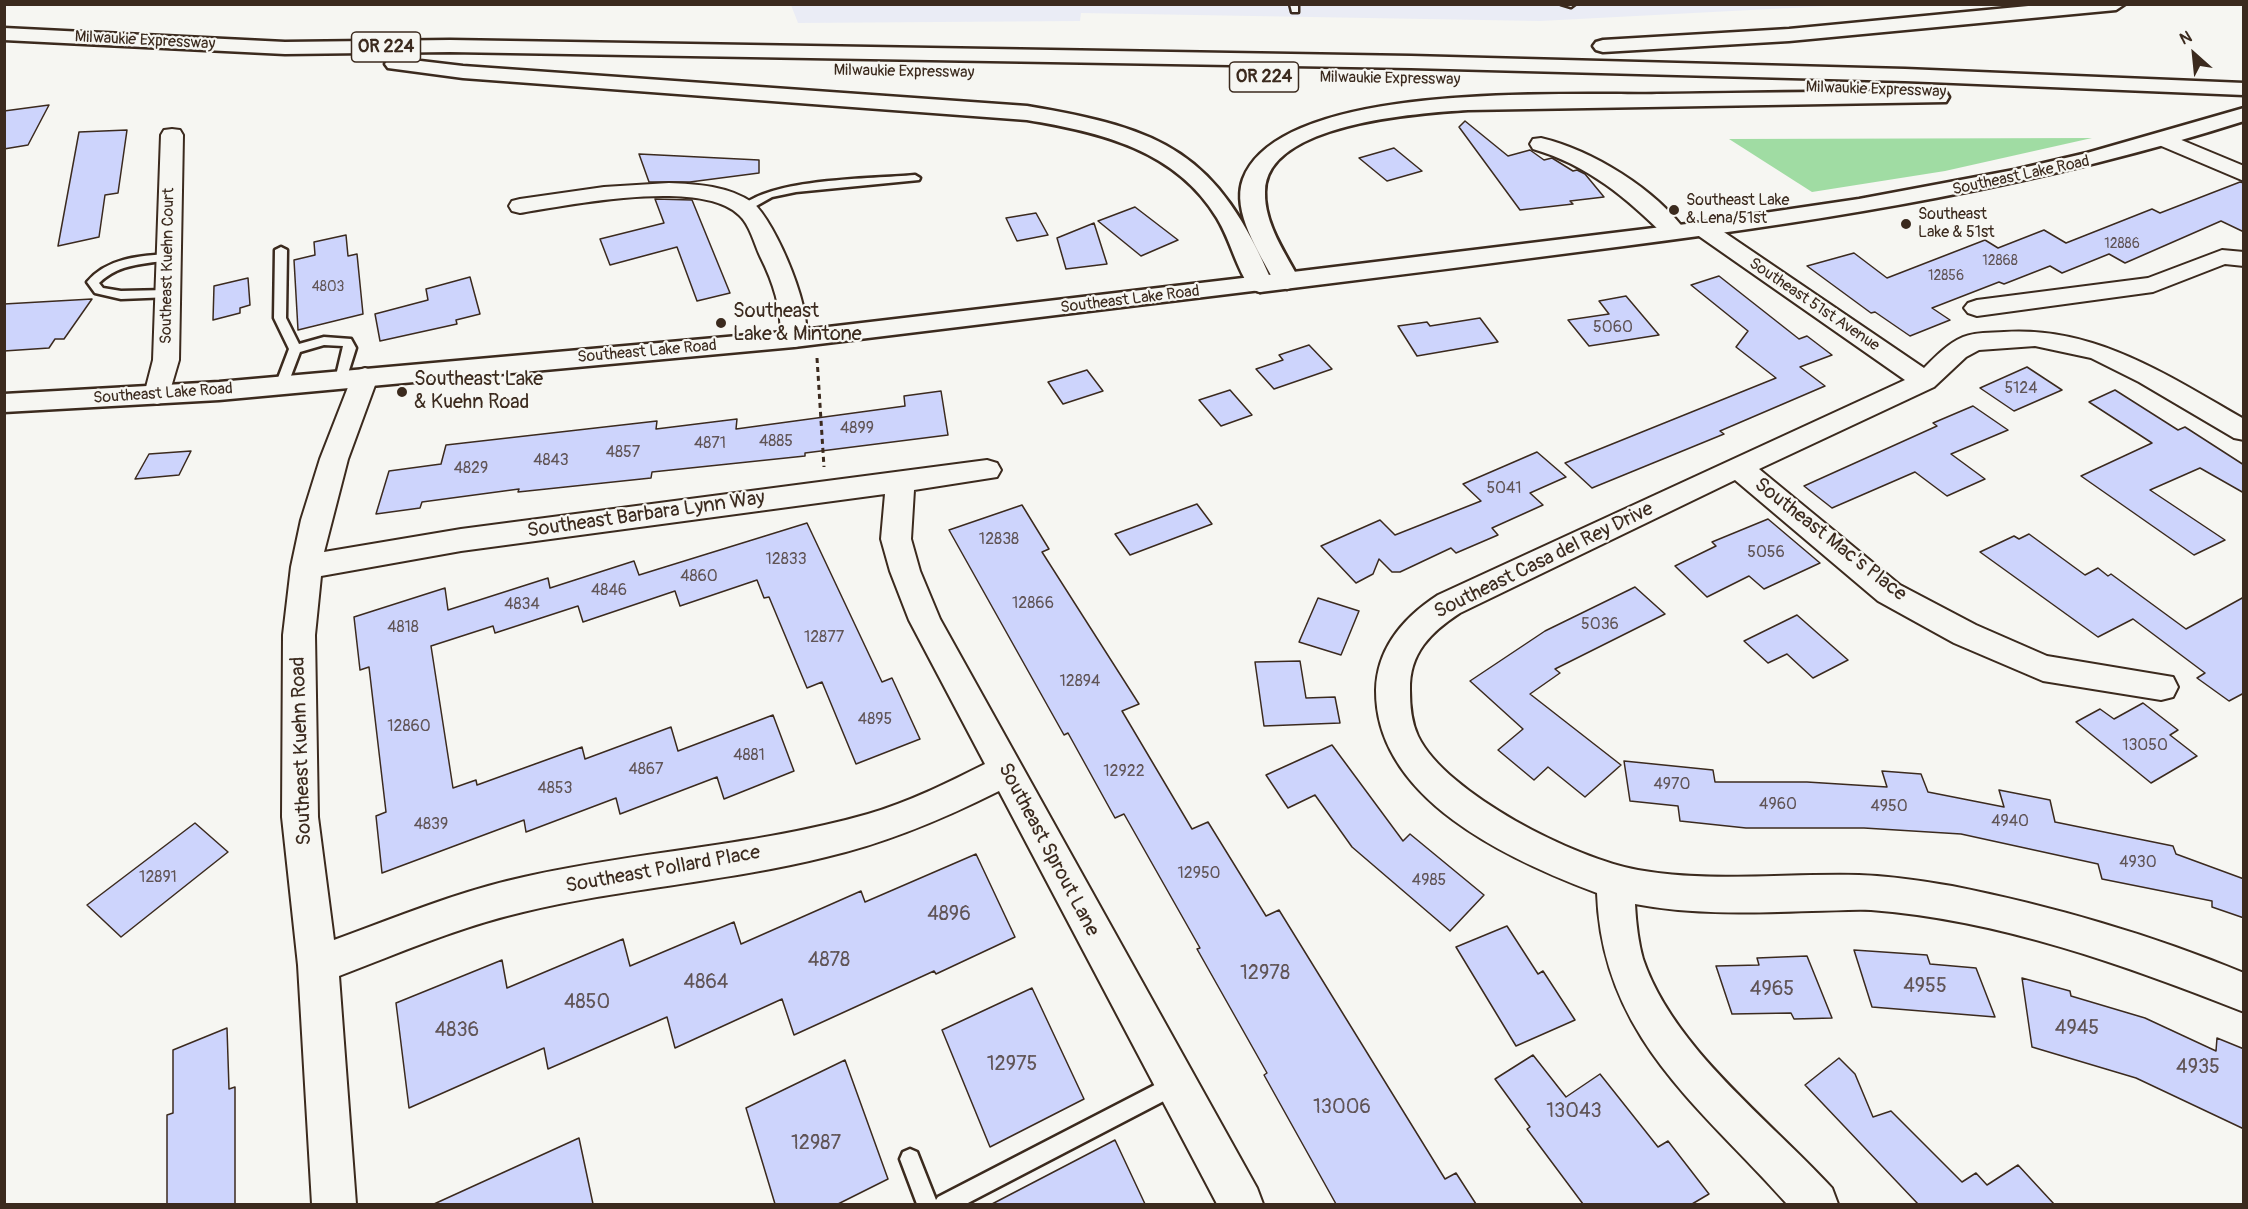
<!DOCTYPE html>
<html>
<head>
<meta charset="utf-8">
<style>
	body { margin:0 }
	#map { position:relative; width:2248px; height:1209px; overflow:hidden; background:#f6f6f2; font-family:Pangolin,sans-serif }
	canvas { display:block }
	.frame { position:absolute; inset:0; border:6px solid #3b2a1e; pointer-events:none }
	.north { position:absolute; left:2164px; top:24px; width:60px; height:60px; -webkit-text-stroke:4px #f6f6f2; paint-order:stroke; rotate:333deg; font-size:16px; font-weight:700; line-height:24px; text-align:center; color:#3b2a1e }
	.north::after { content:''; display:block; margin:auto; width:21px; height:27px; background:#3b2a1e; clip-path:polygon(50% 0,100% 100%,50% 72%,0 100%) }
</style>
</head>
<body>
<div id="map">
<canvas width="2248" height="1209"></canvas>
<div class="frame"></div>
<div class="north">N</div>
</div>
<script>
const c = document.querySelector('canvas').getContext('2d');
c.lineJoin = 'round';
function fill(path, color) {
  c.fillStyle = color;
  c.fill(path, 'evenodd');
}
function trace(path, color, width, dash) {
  c.strokeStyle = color;
  c.lineWidth = width;
  c.lineCap = dash ? 'butt' : 'round';
  c.setLineDash(dash || []);
  c.stroke(path);
}
function write(font, color, halo, rows, align = 'center') {
  c.font = font + ' Pangolin,sans-serif';
  c.lineWidth = 4.5;
  c.setLineDash([]);
  c.textBaseline = 'middle';
  c.strokeStyle = halo;
  c.fillStyle = color;
  for (const [text, x, y, turn = 0] of rows) {
    c.save();
    c.translate(x, y);
    c.rotate((+turn || 0) * Math.PI / 180);
    c.textAlign = isNaN(turn) ? turn : align;
    if (halo) c.strokeText(text, 0, 0);
    c.fillText(text, 0, 0);
    c.restore();
  }
}
const built = new Path2D(`
	M791 5H1847L1540 21 1081 13 1080 21 798 23Z`);
const green = new Path2D(`
	M2092 138 1945 171 1812 192 1729 139Z`);
const building = new Path2D(`
	M49 105 28 145 4 149V111Z
	M1465 121 1508 156 1530 150 1544 160 1552 158 1573 171 1577 170 1585 174 1604 197 1570 201 1573 204 1520 210 1459 127Z
	M127 130 118 193 105 195 99 237 58 246 79 132Z
	M1394 148 1422 171 1387 181 1359 158Z
	M639 154 759 160V173L690 182H649Z
	M2240 182 2244 183V232L2221 221 2125 263 2109 254 2062 273 2050 266 2004 284 1999 282 1932 308 1950 320 1910 336 1875 312 1871 313 1807 266 1854 253 1887 278 1985 240 1998 248 2044 230 2066 243 2152 209 2160 213Z
	M655 199 692 200 730 293 697 301 677 247 610 265 600 239 664 223Z
	M1135 207 1178 240 1141 256 1098 221Z
	M1036 213 1048 235 1017 241 1006 218Z
	M1094 223 1107 264 1066 269 1057 238Z
	M346 235 348 256 357 254 363 314 298 330 294 260 315 255 314 242Z
	M1719 276 1799 339 1807 336 1832 355 1800 367 1825 386 1720 431 1724 434 1592 488 1565 463 1776 378 1736 347 1748 331 1691 285Z
	M470 277 480 314 456 320 457 324 380 341 375 314 428 300 426 289Z
	M248 278 250 305 240 308V313L213 320 214 286Z
	M1626 296 1659 335 1589 346 1568 320 1609 314 1599 301Z
	M92 299 64 339H55L49 348 4 351V304Z
	M1480 318 1498 342 1417 356 1398 326 1427 322 1430 326Z
	M1309 345 1332 369 1274 389 1256 369 1283 360 1279 355Z
	M2027 367 2062 390 2014 411 1980 388Z
	M1087 370 1103 391 1063 404 1048 382Z
	M1230 390 1252 415 1221 426 1199 400Z
	M2115 390 2178 430 2185 427 2244 465V493L2200 468 2150 490 2225 540 2194 555 2081 476 2152 443 2089 402Z
	M941 391 948 435 805 453V456L652 472 651 478 518 492 519 489 422 502 420 508 376 514 389 471 441 464 446 445 657 421 656 429 737 419 736 429 905 406 904 396Z
	M1973 406 2008 430 1951 454 1985 479 1947 496 1915 472 1832 508 1804 486 1937 426 1933 423Z
	M191 451 179 475 135 479 149 454Z
	M1537 452 1566 477 1530 493 1543 505 1492 528 1498 535 1456 553 1451 548 1400 572H1392L1379 559 1373 574 1356 583 1321 546 1380 520 1395 535 1481 501 1463 484Z
	M1197 504 1212 524 1130 555 1115 534Z
	M1022 505 1049 549 1042 552 1139 704 1122 711 1192 829 1208 822 1266 916 1279 910 1445 1179 1456 1173 1476 1204H1336L1264 1075 1267 1073 1197 949 1200 948 1124 814 1115 818 1068 733 1064 735 949 530Z
	M1768 519 1820 563 1764 589 1749 576 1707 597 1675 566 1716 546 1712 542Z
	M807 523 882 682 892 678 920 739 856 764 822 682 807 688 769 597 764 598 757 580 680 606 675 591 583 622 578 606 495 633 493 626 431 646 453 788 476 780 477 785 582 747 585 759 671 727 678 751 773 715 794 771 724 799 717 777 620 814 616 798 526 832 524 820 382 873 376 816 386 812 369 667 360 670 354 617 445 588 448 610 548 578 550 588 634 561 639 575Z
	M2029 534 2085 575 2098 568 2108 576 2111 574 2186 629 2244 597V693L2229 701 2197 678 2205 673 2133 619 2098 637 1980 552 2014 536 2019 539Z
	M1635 587 1665 614 1555 669 1560 673 1530 694 1621 765 1585 797 1548 767 1534 780 1498 750 1523 729 1470 681 1545 631Z
	M1318 598 1359 611 1341 655 1299 642Z
	M1797 615 1848 660 1813 678 1787 654 1768 663 1744 641Z
	M1300 661 1306 698 1335 697 1340 723 1264 726 1255 662Z
	M2143 703 2178 730 2170 735 2197 756 2151 783 2076 722 2100 709 2114 719Z
	M1332 745 1403 841 1410 834 1484 895 1450 931 1352 847 1315 795 1288 808 1266 775Z
	M1624 761 1713 770 1715 782H1807L1887 787 1882 771 1921 774 1928 792 2004 807 1999 790 2050 800 2055 822 2173 846 2176 854 2244 879V918L2212 907V901L2102 879 2098 864 1961 834 1864 828H1746L1680 821 1678 806 1630 801Z
	M195 823 228 852 121 937 87 905Z
	M976 854 1015 937 936 974 934 971 794 1035 782 999 675 1048 667 1017 548 1069 544 1048 409 1108 396 1003 502 960 507 988 623 939 630 966 734 922 741 944 861 891 865 902Z
	M1507 926 1538 974 1543 971 1575 1020 1516 1046 1456 947Z
	M1854 950 1927 955 1930 964 1976 968 1995 1017 1872 1007Z
	M1807 956 1832 1018 1794 1019 1791 1013 1732 1014 1716 966 1759 965 1757 958Z
	M2022 978 2070 991 2071 996 2145 1018 2216 1051 2217 1038 2244 1049V1129L2136 1078 2032 1047Z
	M1032 988 1084 1099 990 1147 942 1030Z
	M227 1028 229 1089 235 1087V1204H167V1115L173 1113V1050Z
	M1533 1055 1566 1097 1600 1074 1658 1147 1668 1141 1709 1194 1692 1204H1583L1527 1129 1530 1127 1495 1079Z
	M1839 1058 1855 1074 1873 1117 1891 1111 1962 1182 1976 1173 1987 1185 2018 1165 2054 1204H1918L1805 1085Z
	M845 1060 888 1179 838 1204H775L746 1108Z
	M579 1138 593 1204H434Z
	M1115 1140 1145 1204H992Z`);
const path = new Path2D(`
	M817 358 824 467`);
const lane = new Path2D(`
	M1290 4H1298V12H1292Z
	M1561 4H1575L1571 7Z
	M915 175 920 178 919 180 796 192 772 197 749 210 740 208C769 178 872 179 915 175Z
	M281 247 287 250 286 318 299 344 324 337 351 339 356 348 345 383H337L335 380 343 346 324 345 300 352 286 389 281 390 275 386 289 349 274 318 275 250Z
	M168 254 174 257 172 259C145 265 121 262 99 283L103 288 121 291 167 290 173 294 171 297 121 299 95 293 87 282C107 258 139 256 168 254Z
	M1176 1074 1183 1077 1186 1084 1183 1091 966 1204H917L900 1159 903 1152 910 1149 917 1152 936 1200 938 1197Z`);
const street = new Path2D(`
	M172 129 180 130 183 135 179 360 167 401 157 404 147 401 144 395 153 360 161 135 164 130Z
	M2167 134 2244 166V181L2159 145 2156 140 2159 135Z
	M1541 138C1592 150 1656 189 1687 233L1683 238H1667C1627 198 1588 165 1533 149L1530 144 1533 139Z
	M669 183C697 184 729 186 753 203 774 219 819 321 803 345L794 347 785 345 781 339C781 307 774 284 760 256 754 243 750 225 739 215 701 178 569 205 520 213L512 211 509 206 512 201 520 199 604 187Z
	M1704 222 1712 224 1924 368C1936 356 1947 344 1963 337 1975 332 1990 333 2004 332 2095 326 2167 375 2244 419V440L2234 438 2139 382 2091 358 2035 346 1979 350 1966 357 1934 387 1759 469 1900 585 1976 625 2047 656 2173 677 2178 687 2173 697 2161 700 2043 681 1954 643 1878 601 1735 480 1460 613C1431 632 1409 653 1410 690 1410 706 1411 721 1418 736 1446 794 1576 859 1638 870 1711 883 1785 873 1859 875 1890 876 1922 881 1952 886 2052 906 2149 934 2244 973V1012C2125 965 2000 920 1871 910 1852 909 1832 911 1812 911 1753 913 1693 915 1635 904 1636 922 1638 941 1643 959 1673 1048 1770 1120 1832 1188L1838 1204H1787C1700 1106 1602 1037 1597 893 1509 860 1375 799 1376 690 1377 648 1404 617 1438 595L1905 380 1696 234 1692 229 1696 224Z
	M2222 250 2244 252V266L2225 264 2153 292 1977 316 1968 313 1964 308 1968 303 1977 300 2148 278Z
	M365 368 374 371 378 377 348 459 324 552 461 529 987 460 997 463 1001 470 997 477 914 490 911 539 920 571 940 619 1257 1188 1263 1204H1217L999 791C943 819 887 843 826 857 726 882 623 888 523 912 459 927 399 953 339 976L356 1204H312L298 965 282 817 283 635 291 567 301 520 320 459 352 377 356 371ZM885 494 881 539 890 571 909 620 985 764C947 783 909 802 868 814 756 846 638 851 524 877 459 891 397 917 334 940L318 817 315 635 321 576 461 551Z`);
const secondary = new Path2D(`
	M1260 276 1269 279 1273 284 1269 289 794 347 219 400 4 412V394L219 382 794 331Z`);
const primary = new Path2D(`
	M2244 108V121C2041 186 1834 219 1624 246 1503 262 1381 277 1260 292L1251 289 1247 284 1251 279 1260 276 1703 222 1859 199 2014 170 2087 153Z`);
const highway = new Path2D(`
	M2049 4H2125L2116 10 1789 41 1603 52 1596 50 1593 46 1596 42 1603 40 1789 29Z
	M4 28 285 42 450 40 1411 56 1905 69 2244 83V95L1905 81 1411 68 450 52 285 54 4 40Z
	M395 58 463 66 1027 106C1164 129 1217 152 1273 284L1269 289 1260 292 1251 289C1236 268 1231 241 1217 218 1176 150 1100 132 1027 120L463 78 388 68 385 64 388 60Z
	M1938 91 1946 92 1949 97 1946 102 1468 110C1419 113 1265 123 1265 192 1264 224 1286 254 1300 281L1296 286 1287 289 1278 286 1274 281C1260 253 1231 212 1243 179 1281 79 1572 96 1662 94 1754 93 1846 91 1938 91Z`);
const markers = [
	[1674,210,6,"#3b2a1e"],
	[1906,224,6,"#3b2a1e"],
	[721,323,6,"#3b2a1e"],
	[402,392,6,"#3b2a1e"]
];
const farNumbernames = [
	["12886",2122,244],
	["12868",2000,261],
	["12856",1946,276],
	["4803",328,287]
];
const farStreetnames = [
	["Milwaukie Expressway",145,41,3],
	["Milwaukie Expressway",904,72,1],
	["Milwaukie Expressway",1390,79,1],
	["Milwaukie Expressway",1876,90,2],
	["Southeast Lake Road",2021,176,-12],
	["Southeast Kuehn Court",168,266,-89],
	["Southeast Lake Road",1130,300,-7],
	["Southeast 51st Avenue",1814,305,34],
	["Southeast Lake Road",647,352,-5],
	["Southeast Lake Road",163,394,-4]
];
const farPoinames = [
	["Southeast Lake",1686,201],
	["& Lena/51st",1686,219],
	["Southeast",1918,215],
	["Lake & 51st",1918,233]
];
const numberNames = [
	["5060",1613,328],
	["5124",2021,389],
	["4899",857,429],
	["4885",776,442],
	["4871",710,444],
	["4857",623,453],
	["4843",551,461],
	["4829",471,469],
	["5041",1504,489],
	["12838",999,540],
	["5056",1766,553],
	["12833",786,560],
	["4860",699,577],
	["4846",609,591],
	["12866",1033,604],
	["4834",522,605],
	["5036",1600,625],
	["4818",403,628],
	["12877",824,638],
	["12894",1080,682],
	["4895",875,720],
	["12860",409,727],
	["13050",2145,746],
	["4881",749,756],
	["4867",646,770],
	["12922",1124,772],
	["4970",1672,785],
	["4853",555,789],
	["4960",1778,805],
	["4950",1889,807],
	["4940",2010,822],
	["4839",431,825],
	["4930",2138,863],
	["12950",1199,874],
	["12891",158,878],
	["4985",1429,881]
];
const shields = [
	[386,47,69],
	[1264,77,69]
];
const shieldNames = [
	["OR 224",386,47],
	["OR 224",1264,77]
];
const poiNames = [
	["Southeast",733,312],
	["Lake & Mintone",733,335],
	["Southeast Lake",414,380],
	["& Kuehn Road",414,403]
];
const streetNames = [
	["Southeast Barbara Lynn Way",646,515,-8],
	["Southeast Mac's Place",1830,540,38],
	["Southeast Casa del Rey Drive",1544,561,-26],
	["Southeast Kuehn Road",302,751,-92],
	["Southeast Sprout Lane",1048,850,62],
	["Southeast Pollard Place",663,870,-10]
];
const nearNumbernames = [
	["4896",949,915],
	["4878",829,961],
	["12978",1265,974],
	["4864",706,983],
	["4955",1925,987],
	["4965",1772,990],
	["4850",587,1003],
	["4945",2077,1029],
	["4836",457,1031],
	["12975",1012,1065],
	["4935",2198,1068],
	["13006",1342,1108],
	["13043",1574,1112],
	["12987",816,1144]
];
fill(built, '#eaecf5');
fill(green, '#a0dca3');
fill(building, '#cdd4fc');
trace(building, '#3b2a1e', 1.5);
trace(lane, '#3b2a1e', 5);
trace(street, '#3b2a1e', 4);
trace(secondary, '#3b2a1e', 5);
trace(primary, '#3b2a1e', 5);
trace(highway, '#3b2a1e', 5);
trace(path, '#3b2a1e', 3, [5, 4]);
fill(lane, '#f6f6f2');
fill(street, '#f6f6f2');
fill(secondary, '#f6f6f2');
fill(primary, '#f6f6f2');
fill(highway, '#f6f6f2');
for (const [x, y, r, color] of markers) {
  const dot = new Path2D();
  dot.arc(x, y, r, 0, 2 * Math.PI);
  c.fillStyle = color;
  c.fill(dot);
  trace(dot, '#f6f6f2', 2);
}
write('14px', '#605456', null, farNumbernames);
write('16px', '#3b2a1e', '#f6f6f2', farStreetnames);
write('16px', '#3b2a1e', '#f6f6f2', farPoinames, 'left');
write('16px', '#605456', null, numberNames);
for (const [x, y, w] of shields) {
  const box = new Path2D();
  box.roundRect(x - w / 2, y - 15, w, 30, 4.5);
  c.fillStyle = '#f6f6f2';
  c.fill(box);
  trace(box, '#3b2a1e', 1.5);
}
write('bold 18px', '#3b2a1e', null, shieldNames);
write('20px', '#3b2a1e', '#f6f6f2', poiNames, 'left');
write('20px', '#3b2a1e', '#f6f6f2', streetNames);
write('20px', '#605456', null, nearNumbernames);
</script>
</body>
</html>
